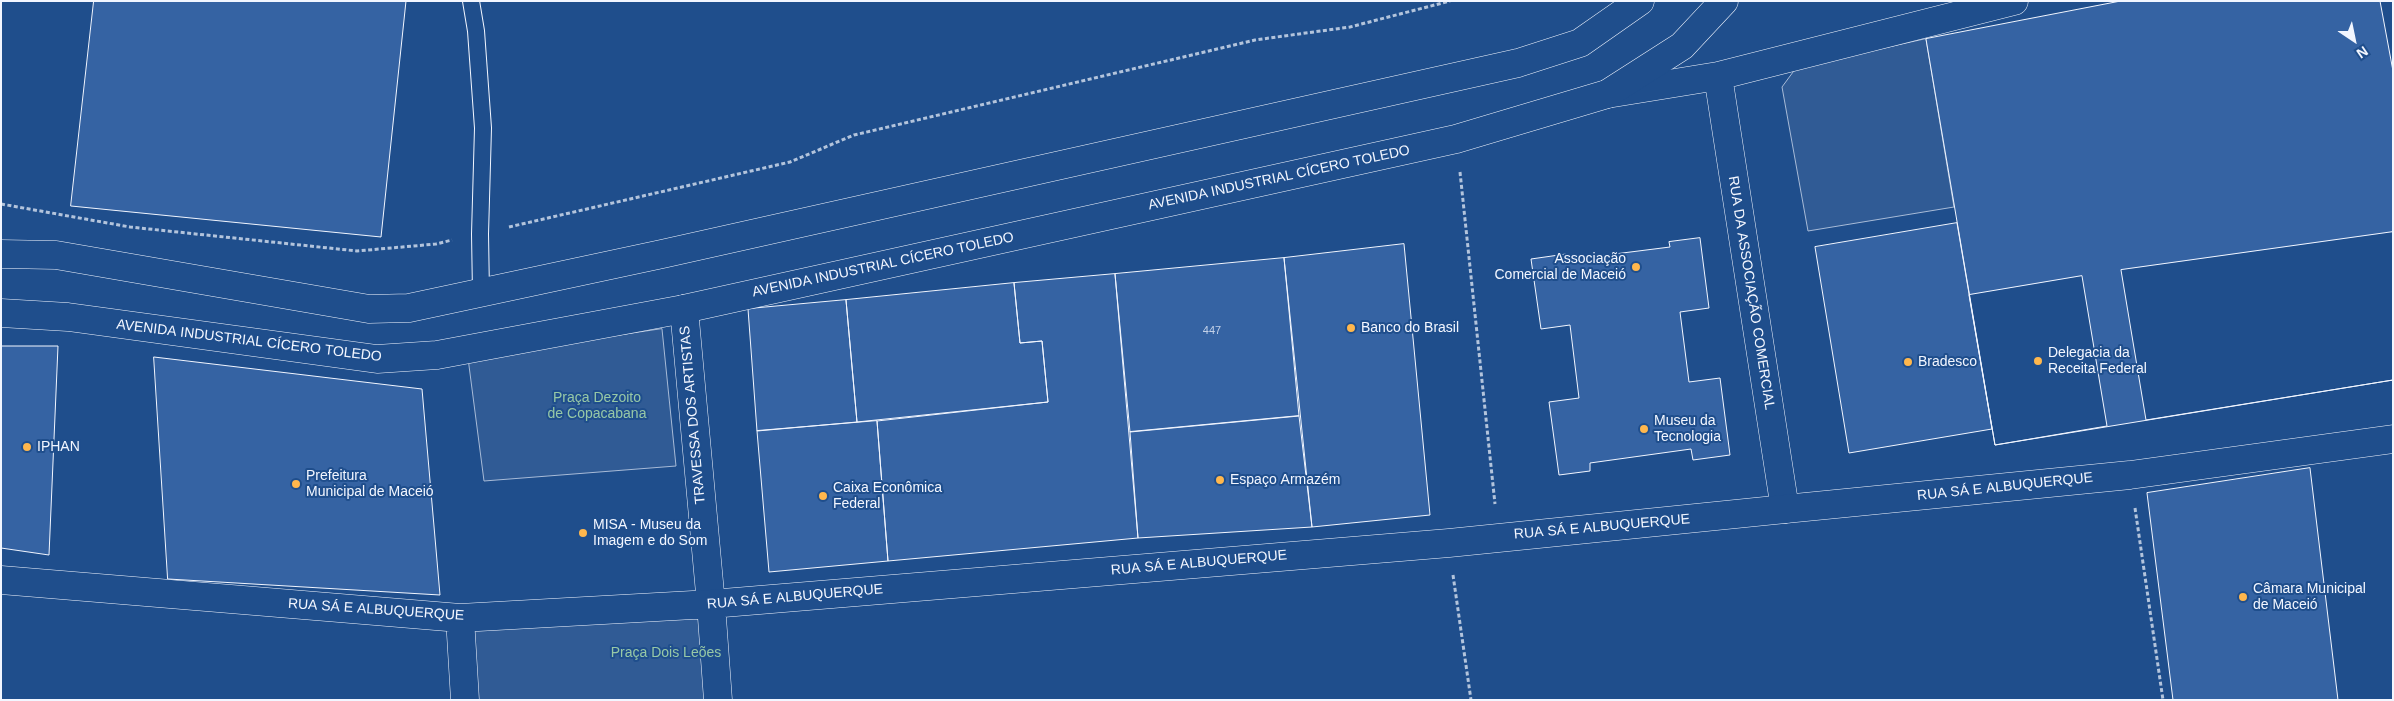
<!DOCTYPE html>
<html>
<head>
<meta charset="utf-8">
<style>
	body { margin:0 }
	#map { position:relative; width:2394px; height:701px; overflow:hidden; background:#1f4e8c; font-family:Arial,sans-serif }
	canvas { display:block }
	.frame { position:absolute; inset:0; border:2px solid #f2f6ff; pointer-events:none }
	.north { position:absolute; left:2329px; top:15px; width:50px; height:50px; -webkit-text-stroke:4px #1f4e8c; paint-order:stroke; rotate:146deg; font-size:14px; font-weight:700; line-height:20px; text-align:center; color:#f2f6ff }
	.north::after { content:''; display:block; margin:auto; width:18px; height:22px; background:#f2f6ff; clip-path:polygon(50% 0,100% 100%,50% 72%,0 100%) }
</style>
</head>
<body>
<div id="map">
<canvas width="2394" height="701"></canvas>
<div class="frame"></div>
<div class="north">N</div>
</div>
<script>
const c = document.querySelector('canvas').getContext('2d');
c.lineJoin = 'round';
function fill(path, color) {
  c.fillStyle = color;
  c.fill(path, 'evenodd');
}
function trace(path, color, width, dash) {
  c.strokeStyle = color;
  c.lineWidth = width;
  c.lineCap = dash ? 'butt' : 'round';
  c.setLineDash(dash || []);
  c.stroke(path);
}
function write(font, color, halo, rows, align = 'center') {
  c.font = font + ' Arial,sans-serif';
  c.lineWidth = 4;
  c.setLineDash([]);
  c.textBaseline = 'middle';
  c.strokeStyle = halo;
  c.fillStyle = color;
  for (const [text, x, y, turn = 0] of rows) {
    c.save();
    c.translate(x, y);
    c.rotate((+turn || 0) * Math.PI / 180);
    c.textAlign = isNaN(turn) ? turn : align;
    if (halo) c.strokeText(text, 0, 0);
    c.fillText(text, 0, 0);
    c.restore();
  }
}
const built = new Path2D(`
	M1926 39 1954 207 1808 231 1782 87 1796 68Z
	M662 329 676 466 484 481 468 358Z
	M711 604 718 700H465L460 618Z`);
const building = new Path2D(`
	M94 1H406L381 237 71 206Z
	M2121 1H2380L2393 71V380L1995 445 1926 39Z
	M1957 223 1992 429 1849 453 1815 247Z
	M2393 232V380L2146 420 2121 270Z
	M1700 238 1709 308 1680 312 1689 382 1720 378 1730 455 1693 460 1691 449 1590 463V471L1559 475 1549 402 1579 398 1570 325 1541 329 1531 259 1566 254 1567 260 1670 247 1669 242Z
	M1404 244 1430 515 1312 527 1284 258Z
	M1284 258 1299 416 1130 432 1115 274Z
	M1115 274 1138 538 888 561 877 421 1048 402 1042 341 1020 343 1014 283Z
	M2082 276 2107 426 1995 445 1969 295Z
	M1014 283 1020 343 1042 341 1048 402 857 422 846 300Z
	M846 300 857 422 757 431 748 309Z
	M1 346H58L49 555 1 548Z
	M154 357 422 389 440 595 168 579Z
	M1299 416 1312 527 1138 538 1130 432Z
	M877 421 888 561 769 572 757 431Z
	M2310 468 2338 700H2173L2147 493Z`);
const path = new Path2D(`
	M1460 172 1495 504
	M1 204 130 227 357 251 436 244 452 240
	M509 227 790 162 854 135 1255 40 1350 27 1450 1
	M2135 508 2163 700
	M1453 575 1471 700`);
const service = new Path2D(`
	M471 1 476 31 483 128 480 234 481 293`);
const minor = new Path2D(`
	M1718 76 1785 509
	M1607 94 1718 76 2014 1
	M684 309 711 604`);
const tertiary = new Path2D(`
	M1 580 460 618 711 604 1449 543 1785 509 2130 475 2393 439
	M711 604 718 700
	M460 618 465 700`);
const primary = new Path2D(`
	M1 254 56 255 369 309 409 308 662 254 1518 63 1580 43 1640 1
	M1 313 68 317 377 359 437 355 684 309 1456 139 1607 94 1682 46 1724 1`);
const markers = [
	[1636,267,5,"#ffb74d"],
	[1351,328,5,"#ffb74d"],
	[2038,361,5,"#ffb74d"],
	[1908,362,5,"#ffb74d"],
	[1644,429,5,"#ffb74d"],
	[27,447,5,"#ffb74d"],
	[1220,480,5,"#ffb74d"],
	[296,484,5,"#ffb74d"],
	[823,496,5,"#ffb74d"],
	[583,533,5,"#ffb74d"],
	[2243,597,5,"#ffb74d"]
];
const numberNames = [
	["447",1212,331]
];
const streetNames = [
	["AVENIDA INDUSTRIAL CÍCERO TOLEDO",1279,178,-12],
	["AVENIDA INDUSTRIAL CÍCERO TOLEDO",883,265,-12],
	["RUA DA ASSOCIAÇÃO COMERCIAL",1751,293,81],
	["AVENIDA INDUSTRIAL CÍCERO TOLEDO",249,341,7],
	["TRAVESSA DOS ARTISTAS",693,415,-95],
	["RUA SÁ E ALBUQUERQUE",2005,487,-6],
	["RUA SÁ E ALBUQUERQUE",1602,527,-5],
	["RUA SÁ E ALBUQUERQUE",1199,563,-5],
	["RUA SÁ E ALBUQUERQUE",795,597,-5],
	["RUA SÁ E ALBUQUERQUE",376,610,4]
];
const poiNames = [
	["Associação",1626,259,"right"],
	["Comercial de Maceió",1626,275,"right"],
	["Banco do Brasil",1361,328],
	["Delegacia da",2048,353],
	["Receita Federal",2048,369],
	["Bradesco",1918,362],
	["Museu da",1654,421],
	["Tecnologia",1654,437],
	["IPHAN",37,447],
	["Prefeitura",306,476],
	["Municipal de Maceió",306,492],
	["Espaço Armazém",1230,480],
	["Caixa Econômica",833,488],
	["Federal",833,504],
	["MISA - Museu da",593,525],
	["Imagem e do Som",593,541],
	["Câmara Municipal",2253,589],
	["de Maceió",2253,605]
];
const parkNames = [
	["Praça Dezoito",597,398],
	["de Copacabana",597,414],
	["Praça Dois Leões",666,653]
];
fill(built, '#305b95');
trace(built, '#a8bbd7', 1);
fill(building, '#3563a3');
trace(building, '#f2f6ff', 1);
trace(service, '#f2f6ff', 18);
trace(minor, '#f2f6ff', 29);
trace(tertiary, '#f2f6ff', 29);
trace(primary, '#f2f6ff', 29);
trace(path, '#b3c4dc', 3, [4, 2.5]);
trace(service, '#1f4e8c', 16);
trace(minor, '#1f4e8c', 28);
trace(tertiary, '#1f4e8c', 28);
trace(primary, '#1f4e8c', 28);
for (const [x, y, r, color] of markers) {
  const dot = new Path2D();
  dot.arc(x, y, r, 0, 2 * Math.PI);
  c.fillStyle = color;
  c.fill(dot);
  trace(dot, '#1f4e8c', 2);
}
write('11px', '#c3d1e8', null, numberNames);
write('14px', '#f2f6ff', '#1f4e8c', streetNames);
write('14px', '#f2f6ff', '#1f4e8c', poiNames, 'left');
write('14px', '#97c8a6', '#1f4e8c', parkNames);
</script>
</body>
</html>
